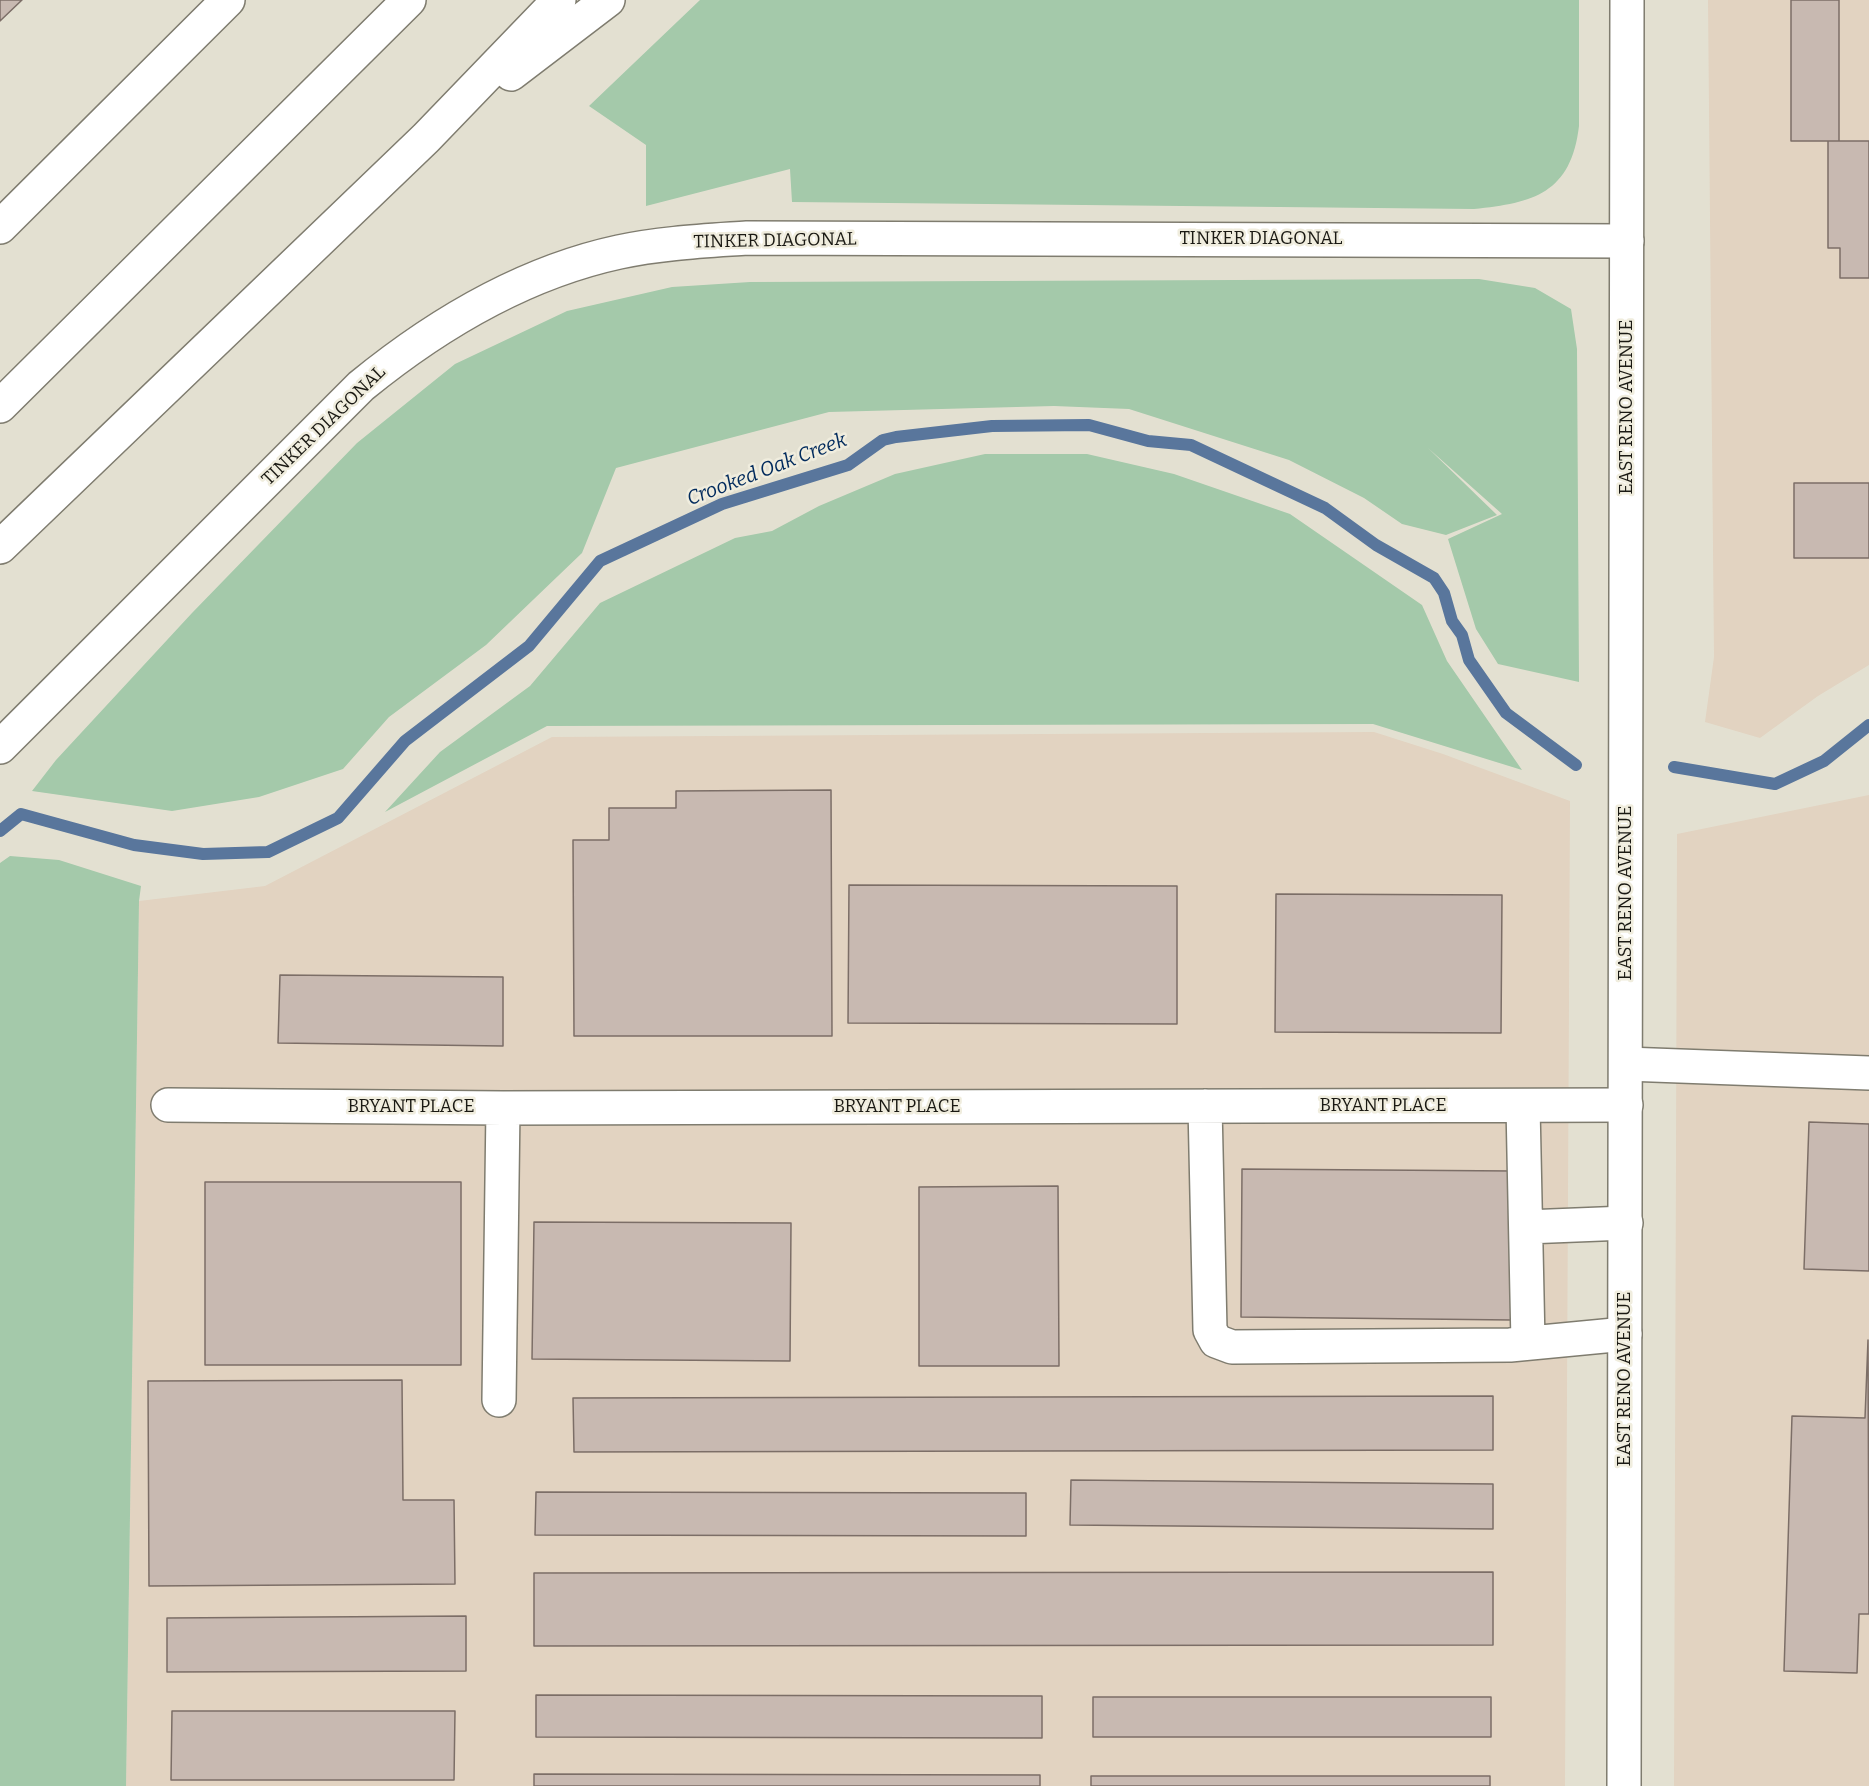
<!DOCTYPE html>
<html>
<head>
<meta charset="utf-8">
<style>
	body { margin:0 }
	canvas { display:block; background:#e3e0d1 }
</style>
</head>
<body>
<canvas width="1869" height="1786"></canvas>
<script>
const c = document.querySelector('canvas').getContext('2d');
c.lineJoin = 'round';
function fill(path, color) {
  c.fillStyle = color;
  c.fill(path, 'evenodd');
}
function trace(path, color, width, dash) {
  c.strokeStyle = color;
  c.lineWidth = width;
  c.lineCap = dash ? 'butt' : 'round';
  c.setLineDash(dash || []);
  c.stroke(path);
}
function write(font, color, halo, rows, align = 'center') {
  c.font = font + ' Bitter,serif';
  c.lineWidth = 5;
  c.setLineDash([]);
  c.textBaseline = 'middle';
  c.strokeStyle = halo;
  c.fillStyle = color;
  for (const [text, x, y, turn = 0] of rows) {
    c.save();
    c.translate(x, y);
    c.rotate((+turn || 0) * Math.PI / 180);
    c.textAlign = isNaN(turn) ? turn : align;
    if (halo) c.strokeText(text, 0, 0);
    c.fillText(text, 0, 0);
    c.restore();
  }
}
const commercial = new Path2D(`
	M1708 0H1869V665L1818 696 1760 738 1705 722 1714 657Z
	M1374 732 1443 754 1570 801 1565 1786H126L139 901 265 886 552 737Z
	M1869 795V1786H1674L1677 834Z`);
const green = new Path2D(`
	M700 0H1579V126C1571 193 1534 203 1474 209L792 202 790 169 646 206V145L589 106Z
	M1479 279 1535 288 1571 309 1577 349 1579 682 1498 664 1476 629 1448 539 1502 514 1428 448 1497 515 1446 535 1402 524 1364 498 1289 460 1129 409 1054 406 829 412 616 468 582 553 486 645 389 717 343 769 259 797 172 811 32 791 56 760 192 613 357 443 455 364 567 311 672 287 750 282Z
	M985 454H1087L1174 474 1290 514 1422 605 1447 661 1522 770 1373 724 547 726 385 812 440 752 530 686 600 603 735 538 772 531 819 506 895 474Z
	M10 856 59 860 141 886 139 901 126 1786H0V863Z`);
const stream = new Path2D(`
	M1674 767 1775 784 1824 761 1869 725
	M0 831 21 814 134 845 203 854 268 852 338 818 405 741 529 646 600 561 722 504 848 465 883 440 896 437 992 426 1089 425 1148 441 1191 445 1325 508 1376 545 1434 578 1444 593 1452 621 1462 635 1469 660 1506 713 1576 765`);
const building = new Path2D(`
	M0 0H22L0 21Z
	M1791 0H1839V141H1791Z
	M1828 141H1869V278H1840V248H1828Z
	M1794 483H1869V558H1794Z
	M831 790 832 1036H574L573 840H609V808H676V791Z
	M849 885 1177 886V1024L848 1023Z
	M1276 894 1502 895 1501 1033 1275 1032Z
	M280 975 503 977V1046L278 1043Z
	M1809 1122 1869 1124V1271L1804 1269Z
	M1242 1169 1513 1171 1512 1320 1241 1317Z
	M205 1182H461V1365H205Z
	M1058 1186 1059 1366H919V1187Z
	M534 1222 791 1223 790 1361 532 1359Z
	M1868 1340 1869 1614H1859L1857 1673 1784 1671 1792 1416 1865 1418Z
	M402 1380 403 1500H454L455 1584 149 1586 148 1381Z
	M1493 1396V1450L574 1452 573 1398Z
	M1071 1480 1493 1484V1529L1070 1525Z
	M536 1492 1026 1493V1536L535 1535Z
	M1493 1572V1645L534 1646V1573Z
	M466 1616V1671L167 1672V1618Z
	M536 1695 1042 1696V1738L536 1737Z
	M1093 1697H1491V1737H1093Z
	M172 1711H455L454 1780H171Z
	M534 1774 1040 1775V1786H534Z
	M1091 1776H1490V1786H1091Z`);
const minor = new Path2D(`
	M0 227 228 0
	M0 747 361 386C437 324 522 273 619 252 661 243 704 241 747 238L1627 241
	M1626 1064 1869 1073
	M168 1105 503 1108 1626 1105
	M1205 1106 1210 1330 1216 1341 1232 1347 1510 1345 1625 1334
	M1523 1106 1528 1343
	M1526 1227 1626 1223
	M499 1400 503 1108`);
const major = new Path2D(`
	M1624 1786 1627 0`);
const highway = new Path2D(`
	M511 74 608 0
	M0 406 409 0
	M0 547 426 138 559 0`);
const streetNames = [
	["TINKER DIAGONAL",1261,239],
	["TINKER DIAGONAL",775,241,-1],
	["EAST RENO AVENUE",1627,407,-90],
	["TINKER DIAGONAL",324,426,-44],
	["EAST RENO AVENUE",1626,893,-90],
	["BRYANT PLACE",1383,1106],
	["BRYANT PLACE",411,1107],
	["BRYANT PLACE",897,1107],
	["EAST RENO AVENUE",1625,1379,-90]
];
const waterNames = [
	["Crooked Oak Creek",767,470,-21]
];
fill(commercial, '#e2d3c1');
fill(green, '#a4c9aa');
trace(stream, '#59769c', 12);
fill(building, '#c8b9b1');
trace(building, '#7c6e67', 1.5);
trace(minor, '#7f7c6f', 36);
trace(major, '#7f7c6f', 36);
trace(highway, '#7f7c6f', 36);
trace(minor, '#fff', 33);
trace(major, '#fff', 33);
trace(highway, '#fff', 33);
write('18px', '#1a1913', '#f0edde', streetNames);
write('italic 20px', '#002a5c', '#f0edde', waterNames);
</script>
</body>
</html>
